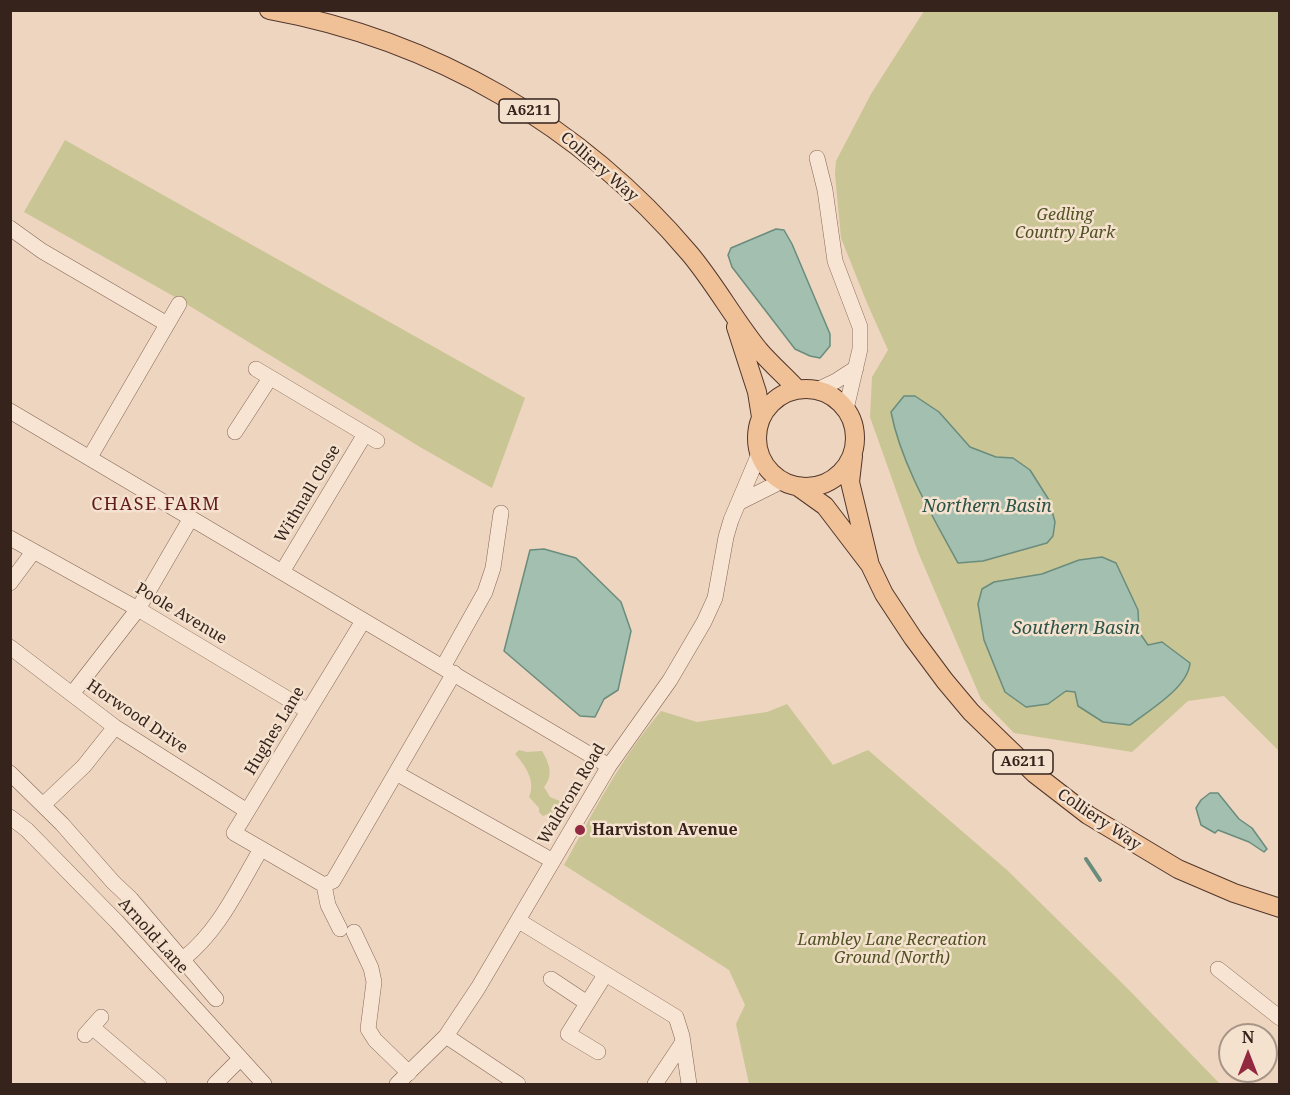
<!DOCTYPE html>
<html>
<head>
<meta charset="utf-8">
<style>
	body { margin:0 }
	#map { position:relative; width:1290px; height:1095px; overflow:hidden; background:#edd5bf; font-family:"Noto Serif",serif }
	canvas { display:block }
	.frame { position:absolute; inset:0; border:12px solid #35231c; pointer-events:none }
	.north { position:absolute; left:1218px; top:1023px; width:60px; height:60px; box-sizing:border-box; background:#f4e1ce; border:2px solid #a89587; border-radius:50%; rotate:0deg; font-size:16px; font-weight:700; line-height:24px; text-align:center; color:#35231c }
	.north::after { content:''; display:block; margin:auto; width:21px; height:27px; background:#932941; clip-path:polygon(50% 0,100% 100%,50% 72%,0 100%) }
</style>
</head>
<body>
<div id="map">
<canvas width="1290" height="1095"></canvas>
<div class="frame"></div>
<div class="north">N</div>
</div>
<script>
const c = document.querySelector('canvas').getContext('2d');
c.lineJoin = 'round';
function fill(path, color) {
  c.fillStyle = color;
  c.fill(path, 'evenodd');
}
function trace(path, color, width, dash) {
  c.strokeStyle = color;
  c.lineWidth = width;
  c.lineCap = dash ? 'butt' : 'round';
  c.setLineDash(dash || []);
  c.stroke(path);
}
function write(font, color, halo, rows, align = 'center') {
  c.font = font + ' "Noto Serif",serif';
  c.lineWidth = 5;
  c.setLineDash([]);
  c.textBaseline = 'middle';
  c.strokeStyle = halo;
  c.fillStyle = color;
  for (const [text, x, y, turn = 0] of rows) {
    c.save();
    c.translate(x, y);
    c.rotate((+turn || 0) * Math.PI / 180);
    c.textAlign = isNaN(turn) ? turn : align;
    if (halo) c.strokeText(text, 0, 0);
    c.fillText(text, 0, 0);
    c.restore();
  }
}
const green = new Path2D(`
	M924 11H1279V751L1224 696 1188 701 1132 752 1014 733 981 699 918 552 870 417 872 377 888 350 867 303 841 238 835 174 836 161 871 94Z
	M65 140 525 398 492 488 420 447 175 297 24 212Z
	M787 704 833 765 868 750 1007 870 1127 988 1220 1084H749L736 1024 745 1005 729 970 564 865C594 811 621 758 661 711L697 722 767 712Z
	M519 750 527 752 542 751C549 763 554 775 544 787L550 797 560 801 562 805 558 810 543 816 539 812V808L529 797C536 782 526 766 515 754Z`);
const water = new Path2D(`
	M776 229 784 230 792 244 830 334V346L820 358 810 356 795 349 732 267 728 255 731 248Z
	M904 396H915L939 412 970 447 996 457 1013 458 1030 470 1049 500 1055 522 1053 536 1047 543 983 561 958 563C933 517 901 464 891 412Z
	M544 549 576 558 621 602 631 631 618 690 604 699 595 717 580 716 504 651 530 550Z
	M1102 557 1116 563 1138 610 1139 632 1148 645 1162 642 1190 663C1188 688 1148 711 1130 725L1103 722 1078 706 1075 692 1066 691 1048 704 1026 707 1005 692 984 640 978 604 982 589 994 582 1042 574 1079 560Z
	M1210 793H1218L1239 819 1252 828 1267 849 1264 852 1249 842 1218 830 1215 833 1201 825 1196 808 1201 800Z`);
const stream = new Path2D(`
	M1086 859 1100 880`);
const minor = new Path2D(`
	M817 158 825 190 835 261 860 327V349L846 409
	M10 228 42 251 167 324
	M256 369 377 441
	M817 390 836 381 856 368
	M10 411 609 766
	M235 432 270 378
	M90 457 179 304
	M740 502 782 481
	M10 538 138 609 308 711
	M282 572 365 434
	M10 583 33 552
	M363 621 234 833 324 885 333 881 454 673
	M10 647 115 727 247 811
	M443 667 485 592 493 568 501 513
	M72 694 138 609 191 518
	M10 773 62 824 113 882 131 899 216 999
	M396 773 553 861
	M43 805 84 766 115 727
	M10 817 27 830 117 922 264 1084
	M324 885 328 905 340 929
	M519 921 676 1017 682 1036 689 1084
	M354 932 371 968 374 982 368 1029 375 1040 409 1073
	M183 959C219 931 238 888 261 849
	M1218 969 1280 1018
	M551 979 587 1003
	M92 1027 159 1084
	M85 1035 101 1017
	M446 1036 518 1084
	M598 1052 568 1034 605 975
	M215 1084 240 1059
	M397 1084 446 1036 478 988 609 766 670 680 704 622 715 598 726 537 731 520 759 454
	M655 1084 683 1042`);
const major = new Path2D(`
	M269 10C434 40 581 125 690 254 715 284 734 319 759 350 771 364 785 376 797 389
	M736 327 757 392 761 417
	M757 438a49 49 0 1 1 98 0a49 49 0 1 1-98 0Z
	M853 456 850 482 869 561
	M797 486 825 506 870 565 884 594 913 638 945 681 971 712 1035 774 1088 815 1178 869 1234 893 1280 908`);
const markers = [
	[580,830,6,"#932941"]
];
const shields = [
	[529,111,60],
	[1023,762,60]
];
const shieldNames = [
	["A6211",529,111],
	["A6211",1023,762]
];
const streetNames = [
	["Colliery Way",599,167,41],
	["Withnall Close",308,494,-59],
	["Poole Avenue",181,614,31],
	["Horwood Drive",137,717,34],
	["Hughes Lane",275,731,-59],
	["Waldrom Road",572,794,-59],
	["Colliery Way",1099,820,34],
	["Arnold Lane",153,936,48]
];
const parkNames = [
	["Gedling",1065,215],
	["Country Park",1065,233],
	["Lambley Lane Recreation",892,940],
	["Ground (North)",892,958]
];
const poiNames = [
	["Harviston Avenue",592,830]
];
const neighbourhoodNames = [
	["CHASE FARM",156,505]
];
const waterNames = [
	["Northern Basin",987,507],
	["Southern Basin",1076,629]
];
fill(green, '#cac594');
fill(water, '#a2bfb0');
trace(water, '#6a8c7c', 1.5);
trace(stream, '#6a8c7c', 4);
trace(minor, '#856658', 16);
trace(major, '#52362c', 20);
trace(minor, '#f8e4d2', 15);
trace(major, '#f0c196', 18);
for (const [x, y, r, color] of markers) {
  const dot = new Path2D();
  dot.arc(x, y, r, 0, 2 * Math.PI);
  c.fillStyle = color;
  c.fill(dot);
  trace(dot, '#f4e1ce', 2);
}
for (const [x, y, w] of shields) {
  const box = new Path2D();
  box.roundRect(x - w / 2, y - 12, w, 24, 4.5);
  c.fillStyle = '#f4e1ce';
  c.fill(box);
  trace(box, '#35231c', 1.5);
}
write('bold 15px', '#35231c', null, shieldNames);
write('16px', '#35231c', '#f4e1ce', streetNames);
write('italic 16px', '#4f5123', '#f4e1ce', parkNames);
write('bold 16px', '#35231c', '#f4e1ce', poiNames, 'left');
c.letterSpacing = '1.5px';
write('18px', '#601c1d', '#f4e1ce', neighbourhoodNames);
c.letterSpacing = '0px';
write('italic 18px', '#2b5449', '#f4e1ce', waterNames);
</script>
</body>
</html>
